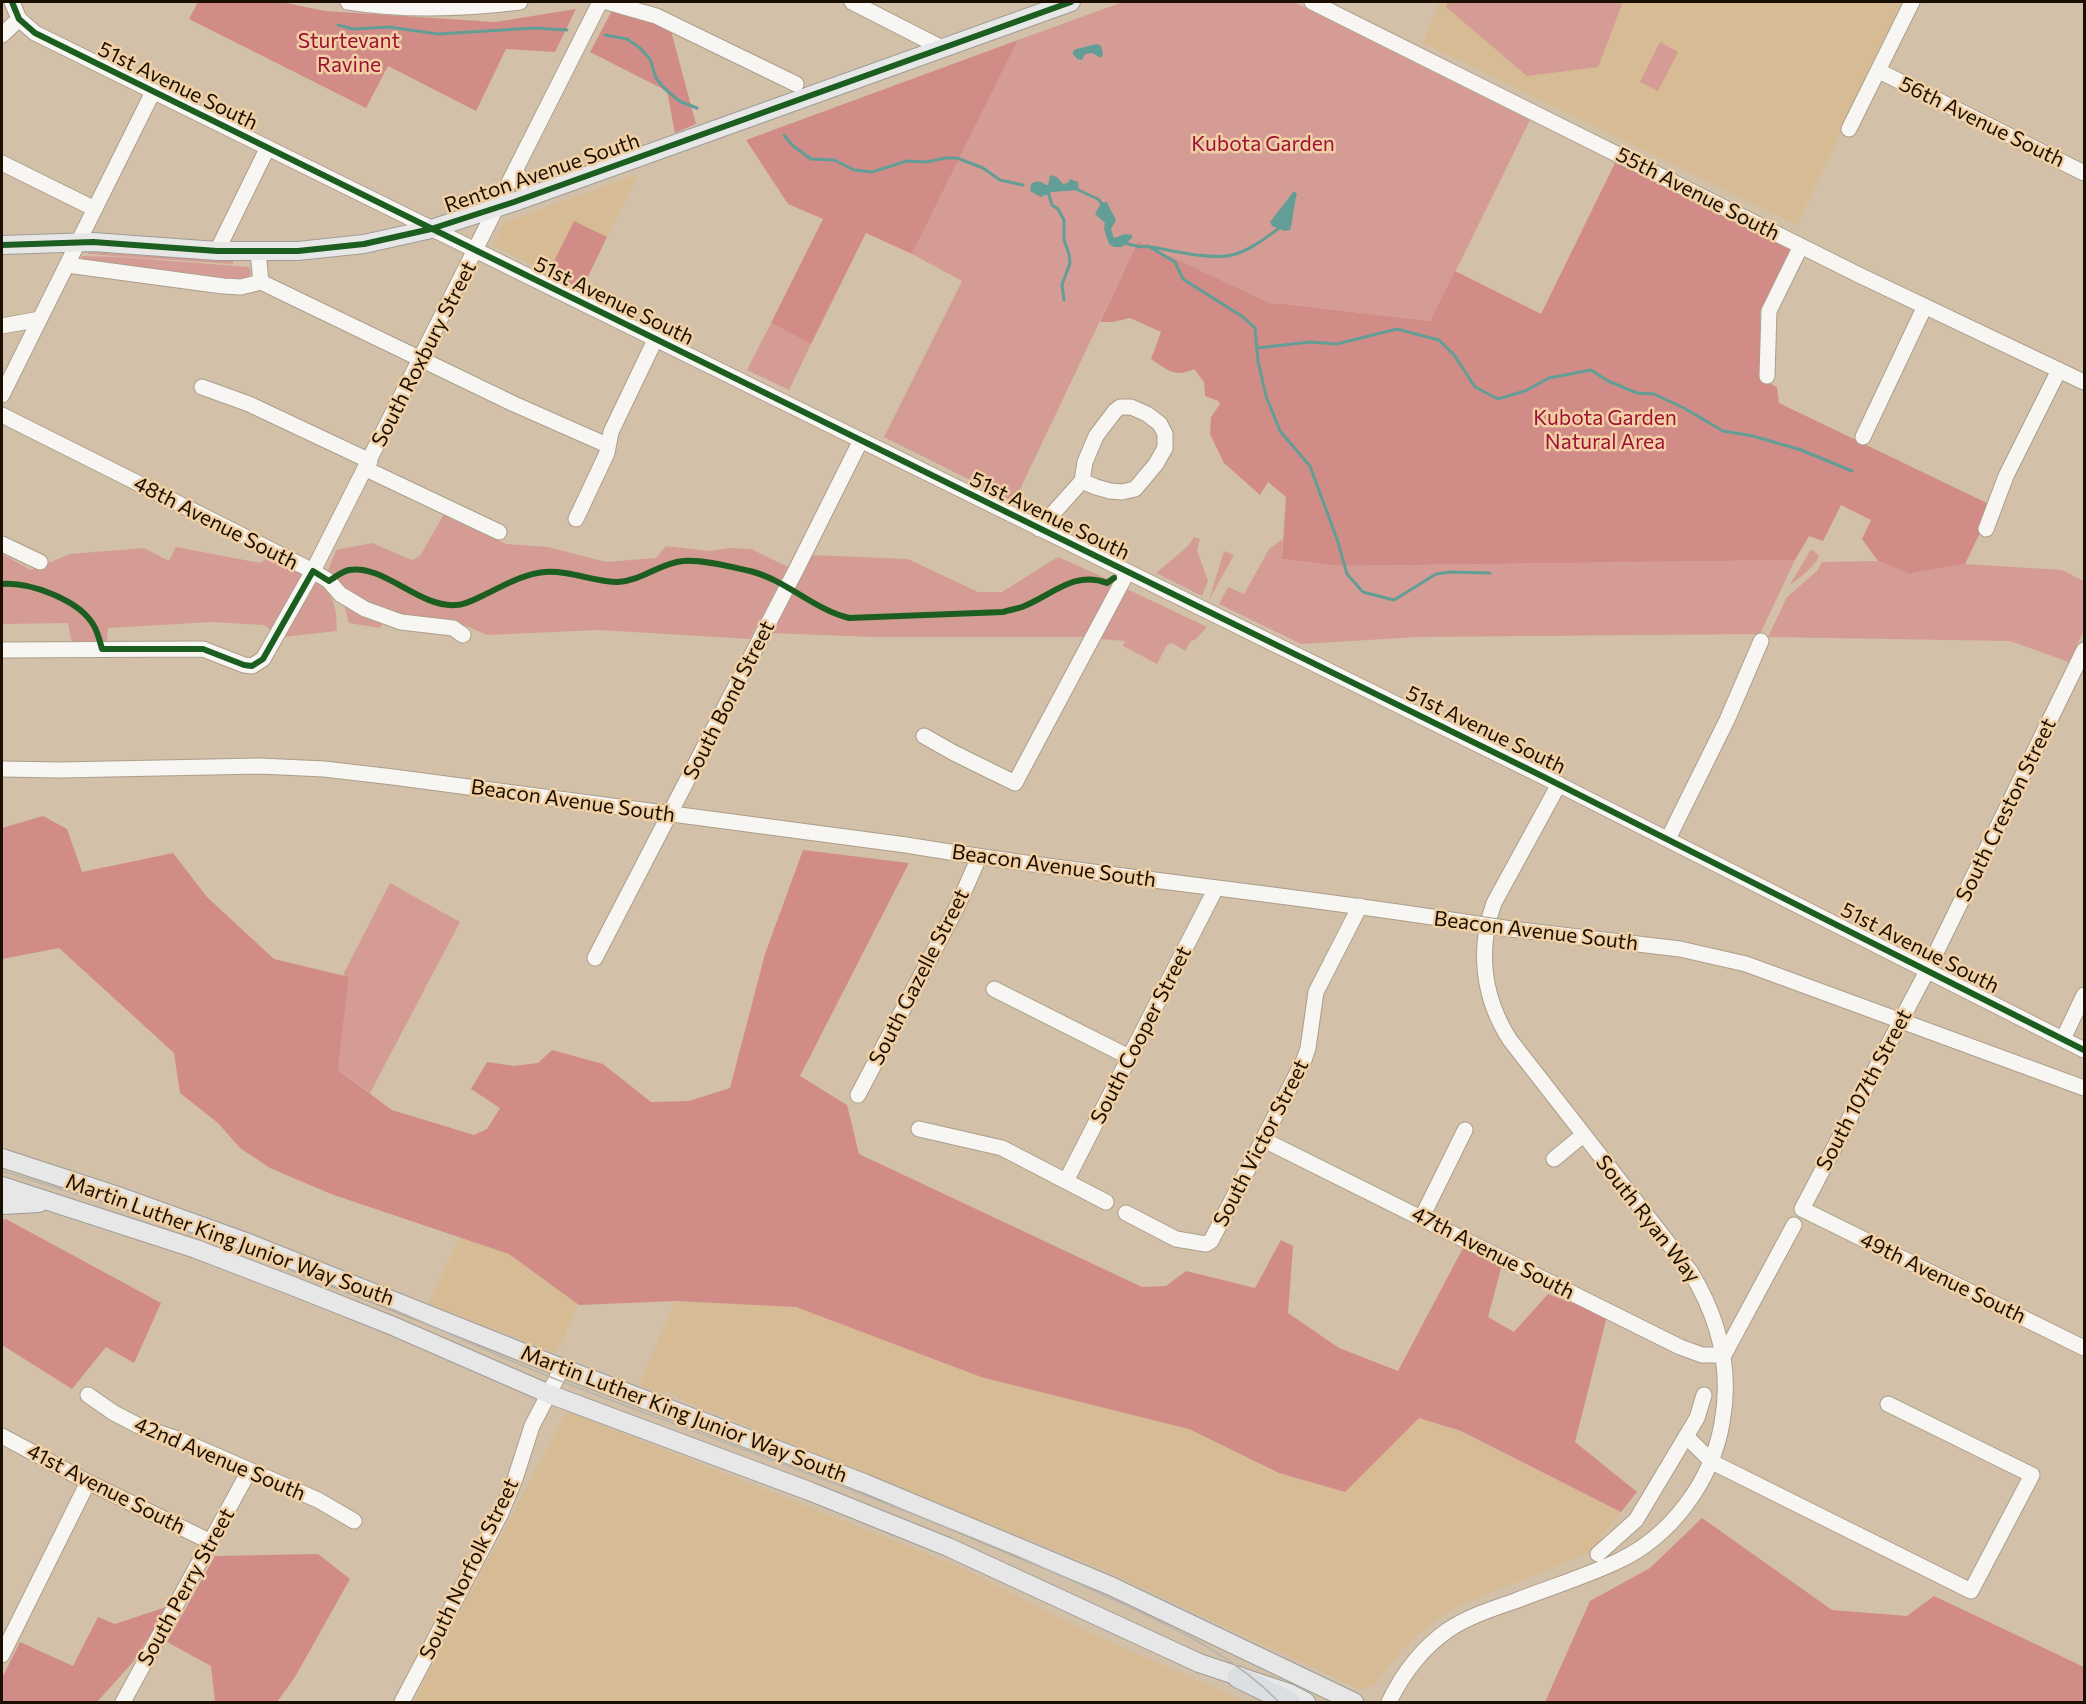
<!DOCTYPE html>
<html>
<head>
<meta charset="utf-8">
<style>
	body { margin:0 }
	#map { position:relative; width:2086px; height:1704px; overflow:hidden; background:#d2c0a8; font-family:Commissioner,sans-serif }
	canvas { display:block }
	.frame { position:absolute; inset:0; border:3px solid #1a0f01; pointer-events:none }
</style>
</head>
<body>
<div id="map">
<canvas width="2086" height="1704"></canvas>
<div class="frame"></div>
</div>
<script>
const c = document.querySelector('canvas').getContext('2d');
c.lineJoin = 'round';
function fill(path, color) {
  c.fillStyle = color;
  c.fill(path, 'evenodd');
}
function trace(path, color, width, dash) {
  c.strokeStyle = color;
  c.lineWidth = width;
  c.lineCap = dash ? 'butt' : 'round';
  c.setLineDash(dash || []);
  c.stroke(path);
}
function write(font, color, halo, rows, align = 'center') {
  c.font = font + ' Commissioner,sans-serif';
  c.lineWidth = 5;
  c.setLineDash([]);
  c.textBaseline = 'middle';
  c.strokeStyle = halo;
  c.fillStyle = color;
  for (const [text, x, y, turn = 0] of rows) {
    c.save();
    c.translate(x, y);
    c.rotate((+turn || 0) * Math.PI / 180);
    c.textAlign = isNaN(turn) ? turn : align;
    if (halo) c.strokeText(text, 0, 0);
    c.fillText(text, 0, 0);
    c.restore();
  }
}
const built = new Path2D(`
	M1439 2H1902L1797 225 1423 43Z
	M638 174 607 237 574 221 548 273 493 245 504 223Z
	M460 1237 509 1254 578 1305 556 1353 428 1304Z
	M675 1301 796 1307 981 1377 1189 1429 1279 1473 1344 1492 1419 1418 1461 1431 1621 1512 1589 1553 1458 1606 1428 1626 1401 1650 1376 1683 1366 1689H1359L1106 1571 918 1495 767 1436 768 1434 701 1408 677 1398 678 1396 663 1390 661 1395 639 1385Z
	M567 1411 962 1568 1084 1630 1246 1702H413Z`);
const green = new Path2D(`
	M1123 2H1294L1530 120 1431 321 1285 304H1272L1138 241 1014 502 884 437 962 281 912 254 1018 40Z
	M1448 2H1623L1598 67 1527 76 1446 7Z
	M1660 42 1678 52 1658 91 1640 82Z
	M88 252 233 261V264L88 254Z
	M82 256 120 257 249 267 251 272 247 281 243 283 80 263Z
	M771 323 811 344 789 390 747 370Z
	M444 514 506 544 548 547 606 562 656 558 666 546 709 551 730 548 751 549 788 567 750 639 599 630 487 635 459 623 411 618 366 605 326 575 336 550 372 543 412 560 420 556Z
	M1194 537 1200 539 1197 550 1208 581 1202 596 1156 573 1188 546Z
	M1283 539 1282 559 1340 566 1795 560 1760 634 1418 637 1301 644 1219 604 1228 587 1244 594 1269 549Z
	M176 547 260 563 271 555 300 570 304 580 274 632 264 625 212 622 108 628 107 641 72 643 68 623 2 624V554L31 570 70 554 144 548 169 561Z
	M1813 550 1819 556C1813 569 1800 577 1789 586L1810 551Z
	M1224 551 1234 555 1209 600Z
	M811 555 908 559 978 592H1002L1058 557 1114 582 1088 637H874L770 633Z
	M1878 561 1909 574 1965 564 2062 570 2084 581V630L2069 662 2010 641 1768 637 1787 597 1817 571 1822 562Z
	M317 582C336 598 336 607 337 631L284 637 298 609Z
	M1127 589 1207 627 1195 640 1191 641 1185 651 1172 643 1167 645 1157 664 1123 646 1125 641 1101 639Z
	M344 604 384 622 380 628 349 623Z
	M390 883 460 922 370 1093 338 1070 349 977 343 975Z`);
const forest = new Path2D(`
	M198 2H281L325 11 495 22 576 9 555 52 506 49 476 111 388 66 366 108 189 19Z
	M615 5 671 31 696 124 675 133 667 91 590 52Z
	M1018 40 912 254 866 233 811 344 771 323 823 219 788 204 746 140Z
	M1616 161 1790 249 1760 312V379L1777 387 1779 403 1993 506 1965 564 1909 574 1878 561 1862 539 1871 520 1841 505 1823 541 1809 536 1795 560 1340 566 1282 559 1286 497 1268 482 1260 495 1224 463 1210 434 1211 417 1220 404 1218 401 1205 396 1204 382 1194 369C1174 378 1168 370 1151 359L1161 332 1130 318 1113 322H1100L1138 241 1272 304H1285L1430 321 1455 271 1541 314Z
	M574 221 607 237 582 289 548 273Z
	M43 816 67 829 82 872 173 853 207 897 274 959 349 977 338 1070 392 1110 474 1135 487 1129 500 1108 471 1089 487 1062 514 1066 538 1063 552 1050 603 1064 651 1102 689 1101 730 1088 765 954 803 850 909 863 800 1076 847 1105 859 1154 1142 1287 1166 1286 1186 1271 1255 1288 1281 1240 1293 1246 1288 1313 1339 1348 1398 1371 1464 1246 1502 1265 1488 1317 1514 1332 1548 1294 1607 1316 1575 1442 1637 1492 1621 1512 1461 1431 1419 1418 1345 1492 1279 1473 1189 1429 981 1377 796 1307 675 1301 579 1305 509 1254 331 1194 270 1168 240 1148 218 1123 180 1093 174 1053 59 948 2 959V828Z
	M6 1219 161 1303 134 1363 106 1347 72 1389 2 1345V1220Z
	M1702 1518 1832 1610 1907 1616 1934 1596 2084 1667V1702H1545L1590 1601 1650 1568Z
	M318 1554 350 1579 295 1677 277 1702H215L211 1666 167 1642 215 1556Z
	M169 1606 133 1662 97 1702H2V1678L20 1642 73 1666 98 1617 115 1624Z`);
const water = new Path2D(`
	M1097 44 1101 46 1103 54 1101 58 1092 53 1085 54 1082 60 1077 59 1073 54V51L1076 49Z
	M1050 175 1057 177 1063 184 1068 183 1070 179 1078 182 1079 190 1052 192 1041 197 1030 191 1031 184C1037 180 1041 181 1046 185H1048Z
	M1294 191 1297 194C1293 206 1294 218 1290 230L1285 231 1272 226 1270 222Z
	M1107 202C1110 209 1113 214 1116 220L1111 229 1114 238 1125 234 1132 235V238L1122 247H1114L1109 244 1104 229 1105 223 1095 214 1101 203Z`);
const stream = new Path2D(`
	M338 25 353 29 389 27 438 34 534 28 567 30
	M605 35 627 39 640 48 650 59 656 78 664 88 679 101 697 108
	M784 135 793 146 811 159 834 160 854 170 872 172 907 161 927 162 945 158H957L983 168 1000 180 1023 185
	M1076 189 1098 199 1103 205
	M1048 192 1052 205 1058 209 1064 220V240L1069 254 1070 263 1062 285 1064 300
	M1124 243 1141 247 1148 246 1175 262 1183 279 1243 317 1255 328 1258 361 1266 396 1280 431 1310 466 1338 542 1347 574 1363 592 1394 600 1436 574 1450 572 1490 573
	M1152 247C1174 251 1211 260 1232 255 1249 251 1264 239 1278 229
	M1257 348 1310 342 1337 344 1397 329 1439 340 1455 356 1475 387 1498 399 1525 391 1549 378 1591 370 1608 381 1637 393 1654 394 1684 408 1723 431 1753 436 1801 450 1852 471`);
const minor = new Path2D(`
	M12 2 19 19 35 33 1542 776 2084 1050
	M348 2C405 11 463 9 520 2
	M607 2 656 16 796 84
	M852 2 942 48
	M1312 2 1859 275 2084 382
	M2 35 19 19
	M1879 71 2084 173
	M1849 129 1912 2
	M2 163 95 209
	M516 170 523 186 536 194
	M217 251 267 149
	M258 252 261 282 514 404 607 445
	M67 265 223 286 241 287 261 282
	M2 326 40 319
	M1767 376 1769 311 1801 246
	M202 387 249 404 370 461
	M2 395 153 92
	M2 415 313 571 329 581 340 594 365 609 401 622 453 628 463 635
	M1863 437 1925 306
	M366 469 499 532
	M576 519 607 453 611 432 655 340
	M1039 529 1082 481 1085 462 1096 436 1115 411 1120 407H1131L1147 414 1160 424 1165 434V448L1156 464 1135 489 1122 492 1110 491 1096 487 1082 481
	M1986 529 2006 476 2059 370
	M2 544 40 562
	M2 650 203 649 244 665 252 666 263 659 313 571 600 2
	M2084 650 1927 971 1802 1209 2084 1348
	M924 736 954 753 1015 783 1127 573
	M2 769 60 770 260 766 324 769 393 777 906 845C1091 876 1278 892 1464 922
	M1668 839 1727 720 1761 641
	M1511 929 1680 949 1746 964 2084 1088
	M595 958 798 566 861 440
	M994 989 1129 1057
	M2063 1039 2084 995
	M858 1095 958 905 979 857
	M919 1129 1002 1148 1106 1202
	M1264 1140 1680 1347 1702 1355H1724L1794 1225
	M1554 1159 1583 1135
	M1066 1181 1216 888
	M1126 1213 1176 1239 1206 1244 1211 1241 1304 1060 1308 1048 1316 992 1360 906
	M1422 1217 1465 1130
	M88 1395 114 1413 139 1426 178 1439 318 1500 354 1521
	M2 1436 88 1482 211 1542
	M1686 1436 1712 1462 1971 1591 2032 1475 1888 1404
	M1598 1554 1636 1520 1697 1418 1704 1395
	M2 1655 88 1482
	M123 1702 249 1471
	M402 1702 501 1513 515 1479 532 1426 562 1368
	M1389 1702C1403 1673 1421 1649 1448 1630 1469 1616 1492 1609 1515 1601 1548 1588 1584 1577 1616 1562 1671 1537 1712 1481 1722 1423 1732 1369 1719 1318 1690 1271L1510 1040C1483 998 1477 950 1494 903L1559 784`);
const major = new Path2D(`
	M2 245 93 242 217 251H298L364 244 431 229 514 202 1071 2
	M2 1158 115 1195 251 1244 562 1368 864 1483 1111 1586 1354 1702
	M2 1186 196 1249 290 1285 393 1326 549 1394 809 1491 948 1547 1199 1663 1289 1693 1306 1702
	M2 1205 39 1203`);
const highway = new Path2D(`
	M1238 1677 1289 1702`);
const tram = new Path2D(`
	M2 1171C126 1208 249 1252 370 1300 435 1326 498 1357 563 1382 715 1440 869 1494 1019 1557 1055 1573 1091 1589 1127 1606 1183 1632 1236 1658 1279 1702`);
const minorBridge = new Path2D(`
	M1464 922 1511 929`);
const cycleway = new Path2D(`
	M12 2 19 19 35 33 1542 776 2084 1050
	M2 245 93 242 217 251H298L364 244 431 229 514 202 1071 2
	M2 584C30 582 80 600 94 626 98 633 100 642 102 649H203L244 665 252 666 263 659 313 571 329 581C335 577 341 572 349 570 384 564 419 608 456 605 464 605 474 600 482 596 503 586 522 574 545 572 570 570 593 582 618 582 641 581 660 563 683 561 701 559 732 567 750 571 786 580 813 609 849 618L1003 612C1009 610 1016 609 1022 607 1051 596 1074 570 1107 583L1114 578`);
const parkNames = [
	["Sturtevant",349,41],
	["Ravine",349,65],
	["Kubota Garden",1263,144],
	["Kubota Garden",1605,418],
	["Natural Area",1605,442]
];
const streetNames = [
	["51st Avenue South",178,86,26],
	["56th Avenue South",1982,122,26],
	["Renton Avenue South",542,173,-19],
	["55th Avenue South",1698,194,27],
	["51st Avenue South",614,301,26],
	["South Roxbury Street",424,354,-63],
	["51st Avenue South",1050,516,26],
	["48th Avenue South",216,523,27],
	["South Bond Street",729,700,-63],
	["51st Avenue South",1486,730,26],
	["Beacon Avenue South",573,801,8],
	["South Creston Street",2006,810,-64],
	["Beacon Avenue South",1054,866,8],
	["Beacon Avenue South",1536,931,7],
	["51st Avenue South",1920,948,27],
	["South Gazelle Street",919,977,-63],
	["South Cooper Street",1141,1035,-63],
	["South 107th Street",1864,1090,-62],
	["South Victor Street",1261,1143,-63],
	["South Ryan Way",1648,1219,52],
	["Martin Luther King Junior Way South",230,1240,20],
	["47th Avenue South",1493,1253,27],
	["49th Avenue South",1943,1278,26],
	["Martin Luther King Junior Way South",684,1414,21],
	["42nd Avenue South",220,1459,23],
	["41st Avenue South",106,1489,27],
	["South Norfolk Street",469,1569,-64],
	["South Perry Street",186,1587,-61]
];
fill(built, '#d7bb94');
fill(green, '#d59c96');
fill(forest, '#d28c88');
fill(water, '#629e96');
trace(stream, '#629e96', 3);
trace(minor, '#ac9e8b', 17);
trace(major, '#9f9c97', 20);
trace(highway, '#9f9c97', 23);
trace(minor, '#f8f6f2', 15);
trace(major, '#e7e7e8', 18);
trace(highway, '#dbdfe2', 21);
trace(tram, '#b8b4ae', 1.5);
trace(minorBridge, '#ac9e8b', 17, []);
trace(minorBridge, '#f8f6f2', 15);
trace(cycleway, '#1b5e20', 6);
write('21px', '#a01036', '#f0d0a4', parkNames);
write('21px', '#1a0f01', '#f0d0a4', streetNames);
</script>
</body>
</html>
